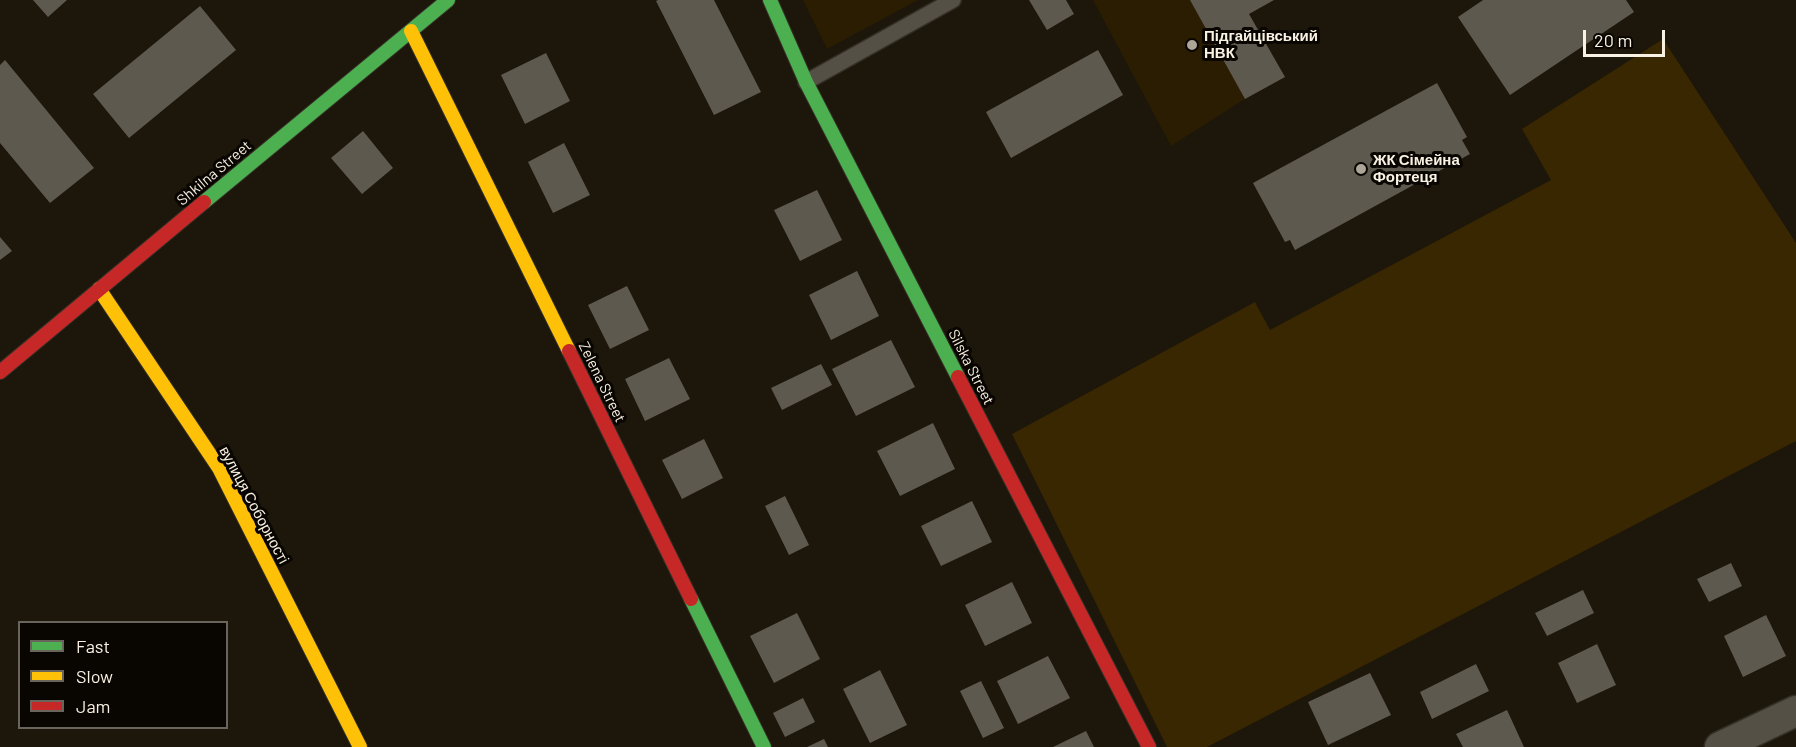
<!DOCTYPE html>
<html>
<head>
<meta charset="utf-8">
<style>
	body { margin:0 }
	#map { position:relative; width:1796px; height:747px; overflow:hidden; background:#1c160b; font-family:Barlow,sans-serif }
	canvas { display:block }
	.legend { position:absolute; left:18px; top:621px; width:210px; height:108px; box-sizing:border-box; background:#090501; border:2px solid #69645c; margin:0; padding:8px 10px; list-style:none; font-size:18px; color:#f9f2e4 }
	.legend li { display:flex; align-items:center; gap:12px; height:30px }
	.legend b { width:30px; border:2px solid #69645c }
	.scale { position:absolute; left:1583px; top:30px; width:82px; height:27px; box-sizing:border-box; border:3px solid #f9f2e4; border-top:0; padding-left:8px; font-size:18px; line-height:21px; white-space:nowrap; color:#f9f2e4; -webkit-text-stroke:4px #090501; paint-order:stroke }
</style>
</head>
<body>
<div id="map">
<canvas width="1796" height="747"></canvas>
<ul class="legend">
<li><b style="height:8px;background:#4caf50"></b>Fast</li>
<li><b style="height:8px;background:#ffc107"></b>Slow</li>
<li><b style="height:8px;background:#c62828"></b>Jam</li>
</ul>
<div class="scale">20 m</div>
</div>
<script>
const c = document.querySelector('canvas').getContext('2d');
c.lineJoin = 'round';
function fill(path, color) {
  c.fillStyle = color;
  c.fill(path, 'evenodd');
}
function trace(path, color, width, dash) {
  c.strokeStyle = color;
  c.lineWidth = width;
  c.lineCap = dash ? 'butt' : 'round';
  c.setLineDash(dash || []);
  c.stroke(path);
}
function write(font, color, halo, rows, align = 'center') {
  c.font = font + ' Barlow,sans-serif';
  c.lineWidth = 6;
  c.setLineDash([]);
  c.textBaseline = 'middle';
  c.strokeStyle = halo;
  c.fillStyle = color;
  for (const [text, x, y, turn = 0] of rows) {
    c.save();
    c.translate(x, y);
    c.rotate((+turn || 0) * Math.PI / 180);
    c.textAlign = isNaN(turn) ? turn : align;
    if (halo) c.strokeText(text, 0, 0);
    c.fillText(text, 0, 0);
    c.restore();
  }
}
const built = new Path2D(`
	M803 0H918L827 49Z
	M1093 0H1274L1249 14 1285 77 1245 99 1171 146Z`);
const green = new Path2D(`
	M1663 39 1796 243V441L1207 747H1167L1012 434 1255 302 1270 330 1551 180 1522 129Z`);
const building = new Path2D(`
	M33 0H67L48 17Z
	M658 0H714L761 92 714 115 656 1Z
	M1029 0H1066L1074 14 1047 30Z
	M1190 0H1274L1249 14 1285 77 1245 99Z
	M1483 0H1626L1634 12 1510 95 1458 17Z
	M200 6 236 50 129 138 93 94Z
	M1098 50 1123 95 1011 158 986 112Z
	M546 53 570 101 525 124 501 75Z
	M5 60 94 168 50 203 0 143V65Z
	M1437 83 1467 137 1462 140 1470 154 1295 250 1290 240 1285 242 1253 183Z
	M363 131 393 168 362 194 331 158Z
	M564 143 590 195 553 213 528 162Z
	M817 190 842 240 800 261 774 210Z
	M0 237 12 251 0 260Z
	M857 271 879 316 831 340 809 295Z
	M627 286 649 330 610 349 588 305Z
	M891 340 915 387 856 416 832 369Z
	M669 358 690 399 645 421 625 379Z
	M821 364 832 385 782 410 771 388Z
	M933 423 955 469 900 496 877 451Z
	M704 439 723 478 682 499 662 460Z
	M785 496 809 545 789 555 765 506Z
	M972 501 992 542 941 566 921 526Z
	M1731 563 1742 586 1709 602 1697 579Z
	M1012 582 1032 623 985 646 965 605Z
	M1583 590 1594 613 1547 636 1535 613Z
	M797 613 820 659 774 683 750 636Z
	M1766 615 1786 656 1743 677 1724 636Z
	M1597 644 1616 685 1577 703 1558 663Z
	M1048 656 1070 698 1018 724 997 681Z
	M1476 664 1489 691 1432 719 1420 692Z
	M880 670 907 725 870 743 843 689Z
	M1370 673 1391 715 1328 745 1308 702Z
	M981 681 1004 728 983 738 960 691Z
	M803 698 815 722 785 737 773 713Z
	M1507 710 1524 747H1463L1456 734Z
	M1086 731 1094 747H1053Z
	M824 739 828 747H807Z`);
const lane = new Path2D(`
	M806 82 953 0`);
const street = new Path2D(`
	M1720 747 1796 711`);
const fast = new Path2D(`
	M770 0 806 82 958 377
	M204 202 448 0
	M691 599 764 747`);
const slow = new Path2D(`
	M411 31 569 351
	M99 289 219 468 360 747`);
const jam = new Path2D(`
	M569 351 691 599
	M0 372 204 202
	M958 377 1149 747`);
const markers = [
	[1192,45,6,"#aca598"],
	[1361,169,6,"#aca598"]
];
const poiNames = [
	["Підгайцівський",1204,36],
	["НВК",1204,53],
	["ЖК Сімейна",1373,160],
	["Фортеця",1373,177]
];
const streetNames = [
	["Shkilna Street",214,173,-40],
	["Silska Street",971,367,63],
	["Zelena Street",602,382,64],
	["вулиця Соборності",254,505,62]
];
fill(built, '#2a1d01');
fill(green, '#382701');
fill(building, '#5e594f');
trace(lane, '#353027', 18);
trace(street, '#353027', 33);
trace(fast, '#353027', 16);
trace(slow, '#353027', 16);
trace(jam, '#353027', 16);
trace(lane, '#555046', 15);
trace(street, '#555046', 30);
trace(fast, '#4caf50', 14);
trace(slow, '#ffc107', 14);
trace(jam, '#c62828', 14);
for (const [x, y, r, color] of markers) {
  const dot = new Path2D();
  dot.arc(x, y, r, 0, 2 * Math.PI);
  c.fillStyle = color;
  c.fill(dot);
  trace(dot, '#090501', 2);
}
write('bold 15px', '#f9f2e4', '#090501', poiNames, 'left');
write('15px', '#f9f2e4', '#090501', streetNames);
</script>
</body>
</html>
